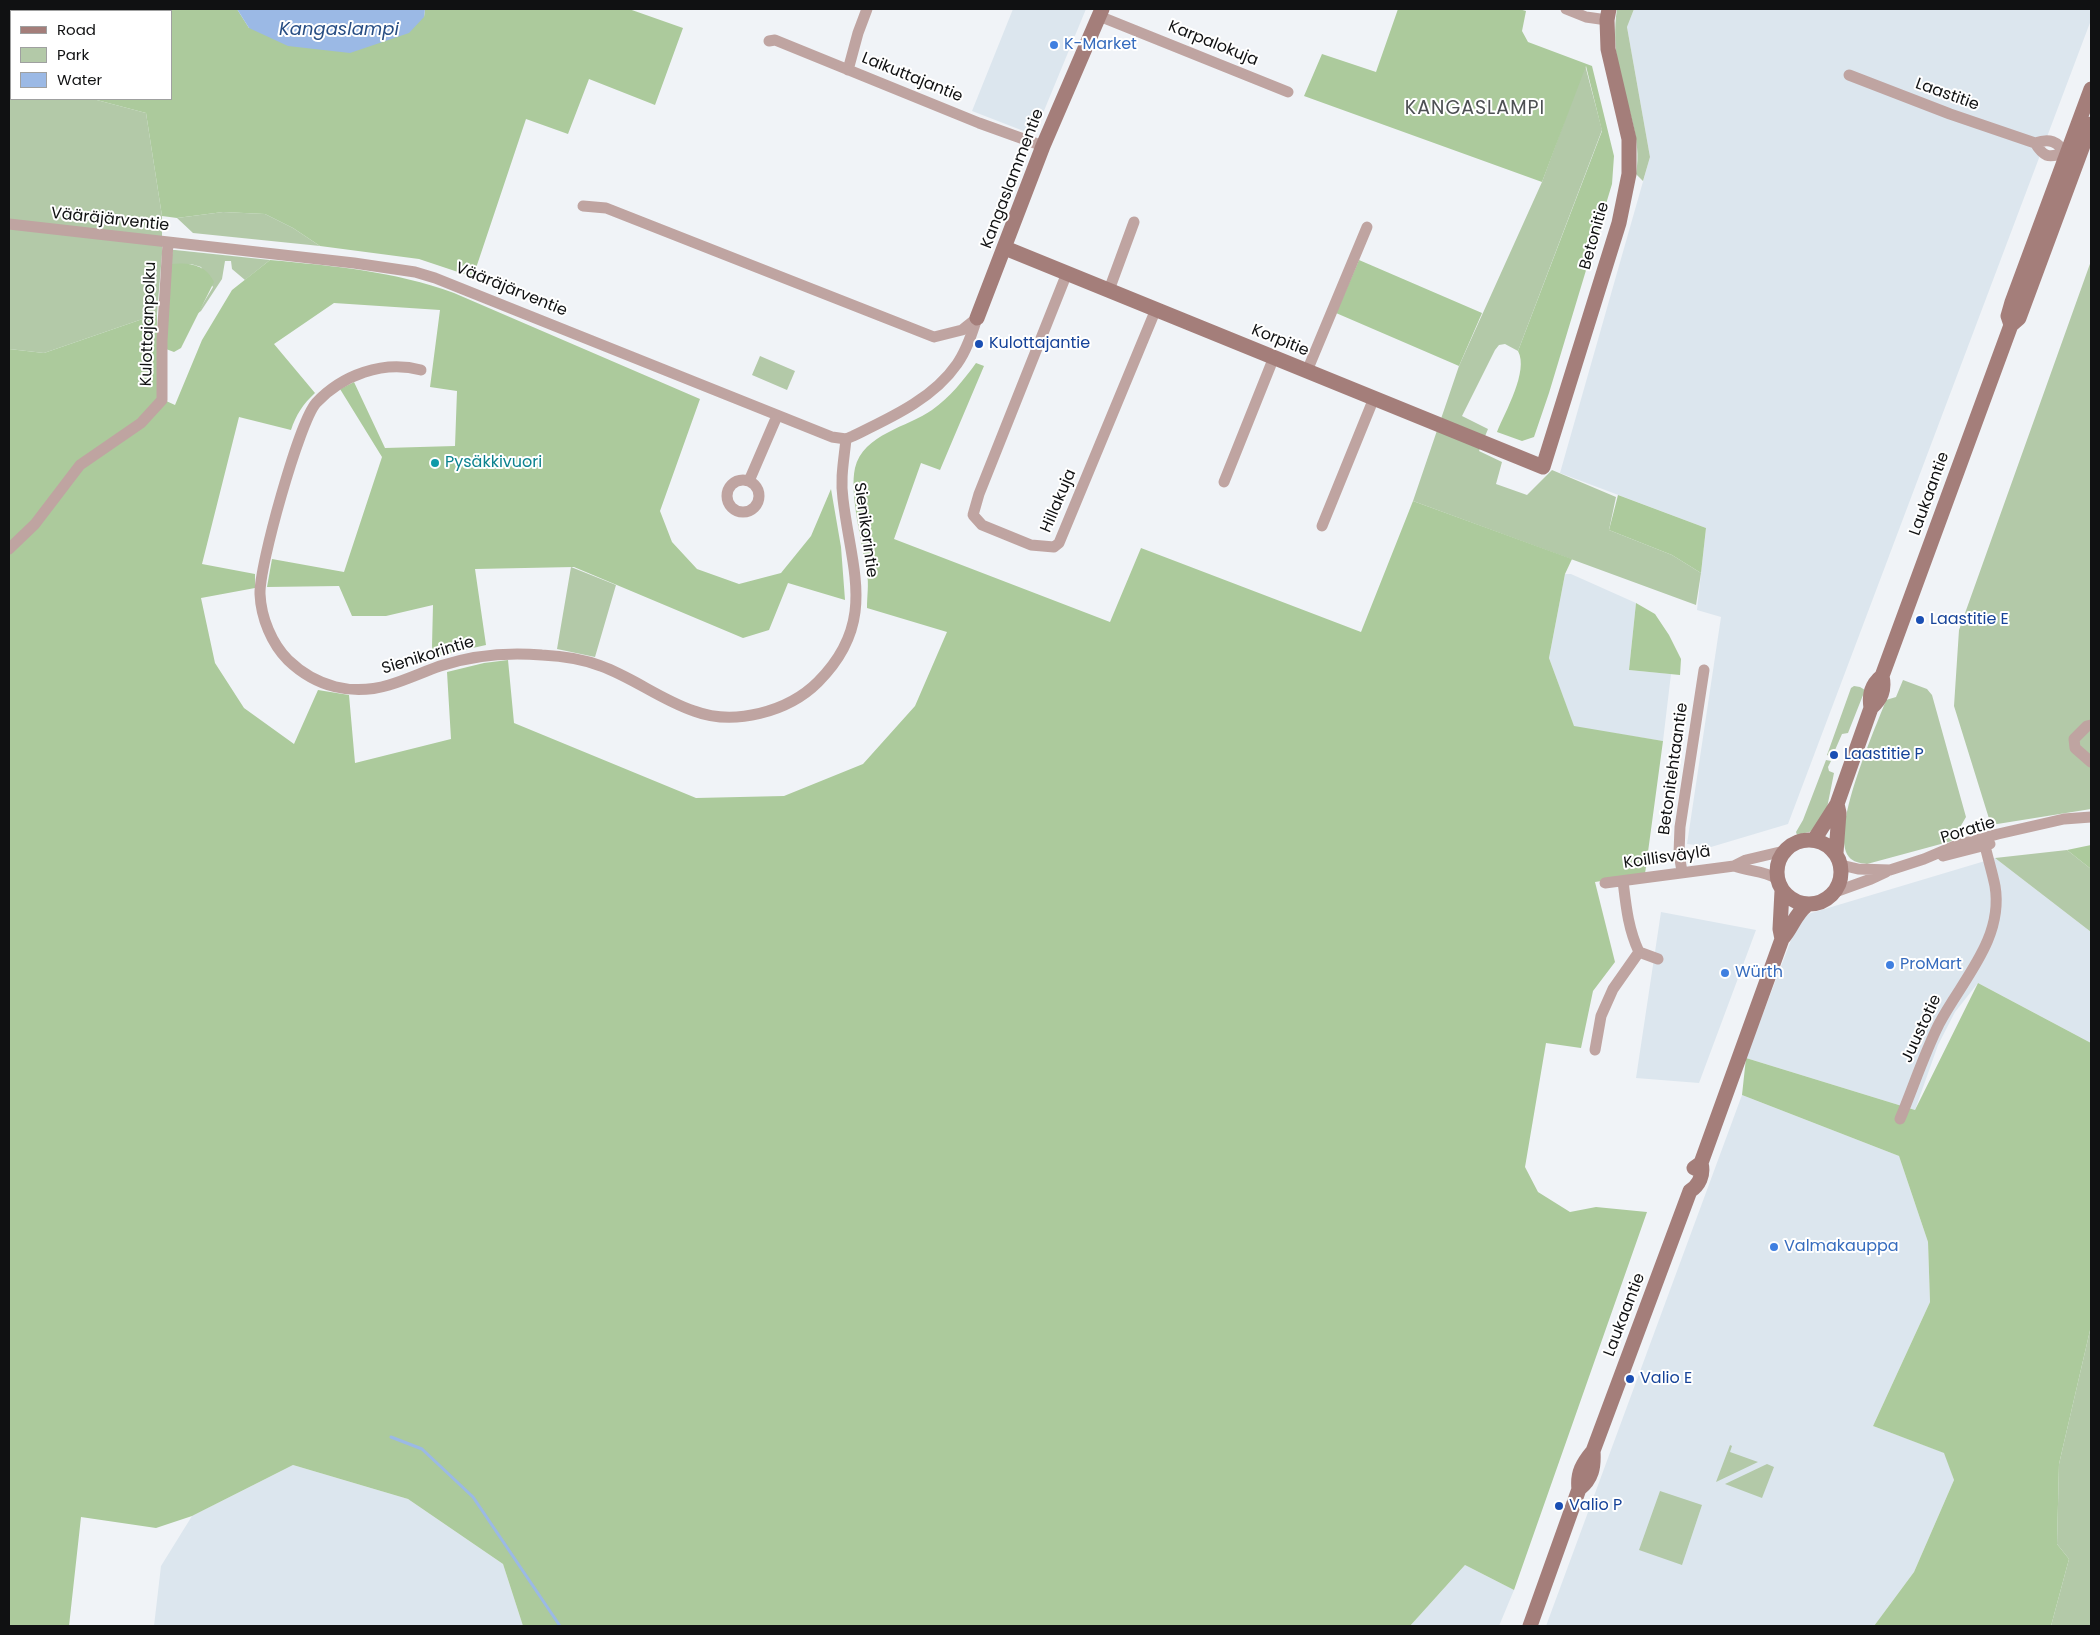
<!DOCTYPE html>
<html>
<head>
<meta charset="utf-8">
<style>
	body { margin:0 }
	#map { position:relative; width:2100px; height:1635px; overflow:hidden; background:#f0f3f7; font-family:Poppins,sans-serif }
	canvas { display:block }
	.frame { position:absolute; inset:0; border:10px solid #101112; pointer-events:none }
	.legend { position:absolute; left:10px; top:10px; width:162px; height:90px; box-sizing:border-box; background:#fff; border:1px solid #9fa0a0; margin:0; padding:6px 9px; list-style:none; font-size:15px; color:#101112 }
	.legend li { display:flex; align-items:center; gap:10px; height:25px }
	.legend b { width:25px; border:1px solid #9fa0a0 }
</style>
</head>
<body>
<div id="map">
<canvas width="2100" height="1635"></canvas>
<div class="frame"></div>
<ul class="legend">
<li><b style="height:6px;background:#a47e7a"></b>Road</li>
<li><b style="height:14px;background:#b3c9a8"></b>Park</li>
<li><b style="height:14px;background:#9bb9e5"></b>Water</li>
</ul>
</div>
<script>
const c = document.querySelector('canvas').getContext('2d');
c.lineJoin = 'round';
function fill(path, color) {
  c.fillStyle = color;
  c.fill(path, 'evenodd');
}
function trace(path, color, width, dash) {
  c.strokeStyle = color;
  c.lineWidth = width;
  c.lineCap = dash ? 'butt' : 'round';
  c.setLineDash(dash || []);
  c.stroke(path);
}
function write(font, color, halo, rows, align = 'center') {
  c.font = font + ' Poppins,sans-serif';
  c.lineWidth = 4;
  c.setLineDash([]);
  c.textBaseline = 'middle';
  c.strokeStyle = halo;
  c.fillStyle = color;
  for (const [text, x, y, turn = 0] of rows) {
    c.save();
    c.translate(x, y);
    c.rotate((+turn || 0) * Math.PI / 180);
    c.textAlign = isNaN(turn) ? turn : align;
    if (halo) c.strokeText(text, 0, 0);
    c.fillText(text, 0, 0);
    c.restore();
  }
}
const built = new Path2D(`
	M1013 9H1086L1034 135 972 111Z
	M1634 9H2091V20L1788 824 1711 847 1687 844 1721 617 1697 610 1706 528 1560 473 1650 157 1627 27Z
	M1565 574H1571L1636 603 1629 670 1671 674 1663 741 1574 727 1549 658Z
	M1995 858 2091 932V1043L1978 983 1955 1012 1938 1045 1915 1110 1746 1058 1796 927 1808 914Z
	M1661 912 1756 930 1699 1083 1636 1078Z
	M1742 1095 1899 1156 1928 1242 1930 1302 1873 1426 1945 1453 1954 1480 1914 1572 1874 1626H1546Z
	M293 1465 408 1499 503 1564 523 1626H154L161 1566 192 1516Z
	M1465 1565 1514 1590 1499 1626H1410Z`);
const green = new Path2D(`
	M1617 9H1634L1627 27 1650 157 1643 181 1636 174C1643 138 1625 103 1618 67 1615 48 1614 28 1617 9Z
	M1585 65 1602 130 1518 351 1505 344 1499 345 1495 350 1462 416 1488 429 1479 451 1502 462 1496 484 1527 495 1552 470 1616 497 1609 530 1672 555 1701 573 1696 605 1413 501 1459 366 1542 182Z
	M9 77H11V99H93L146 113 162 216V254L157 314 44 353 9 349Z
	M223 212 265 214 293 228 320 246 193 233 177 218Z
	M173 250H175L270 260 245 280 232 269 231 261H225L222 279 201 311 197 314 213 287 201 267 191 264H170Z
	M2091 261V809L1991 825 1954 706 1959 630Z
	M760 356 795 371 787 390 752 375Z
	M571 567 616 585 595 657 557 649Z
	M1903 680 1927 689 1932 695 1966 817 1959 829 1952 834V841L1867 864C1860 863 1853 862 1849 857 1829 831 1875 730 1886 700L1896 697Z
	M1854 686 1860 687 1865 690 1848 733 1842 734 1832 757 1827 755 1851 688Z
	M1826 760 1831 761 1828 767 1829 771 1834 773 1827 808 1813 831 1797 835 1796 832 1803 820Z
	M2067 850 2091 869V932L1995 858Z
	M2091 1326V1626H2051L2069 1559 2057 1544 2059 1464Z
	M1730 1445 1732 1446 1730 1452 1758 1462 1716 1482Z
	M1767 1464 1774 1467 1762 1498 1725 1484Z
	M1660 1491 1702 1505 1682 1565 1639 1550Z`);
const forest = new Path2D(`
	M9 9H237L249 28 424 17 425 9H629L683 28 655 105 589 79 568 134 526 119 473 277 419 259 320 246 293 228 265 214 223 212 177 218 162 216 146 113 93 99H171V11H11V77H9Z
	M1398 9H1519L1526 11 1522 31 1528 42 1592 66 1614 156 1612 184 1549 393 1534 437 1522 441 1497 432C1505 412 1529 371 1518 351L1602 131 1586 66 1542 182 1304 96 1322 54 1376 72Z
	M270 260C334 266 394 271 454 293L700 399 660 511 672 542 697 569 739 584 781 573 811 536 831 489 841 547 845 600 788 583 769 630 743 638 574 567 475 569 486 645 433 657 432 646 433 605 386 616H352L339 586 267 587 272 559 344 572 382 457 340 389 354 382 385 448 455 446 457 391 430 387 440 310 334 303 274 344 315 393C303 404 296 415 291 430L239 417 202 564 255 574V588L201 598 215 663 244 708 294 744 318 690 349 695 355 763 451 739 447 672 484 663 508 660 514 723 696 798 784 796 863 764 915 706 947 632 867 608C867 596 869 584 867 573 863 546 849 494 855 468 863 434 908 427 932 410 950 397 963 381 976 363L984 366 940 470 921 463 894 539 1110 622 1141 548 1361 632 1413 501 1572 559 1565 574 1549 658 1574 726 1663 741 1645 874 1595 882 1615 962 1593 991 1581 1048 1546 1043 1525 1167 1538 1192 1570 1212 1596 1207 1647 1212 1514 1590 1465 1565 1410 1626H523L503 1564 408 1499 293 1465 192 1516 156 1528 81 1517 69 1626H9V349L44 353 157 314 158 393 164 400 175 405 202 340 232 290Z
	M1359 260 1482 313 1459 366 1336 313Z
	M170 264C188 262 206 264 214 282L181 348 174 352 166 349Z
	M1618 495 1706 528 1701 573 1672 555 1609 530Z
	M1636 603 1655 614 1669 635 1681 659 1680 675 1629 670Z
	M2091 845V869L2067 850Z
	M1978 983 2091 1043V1326L2059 1464 2057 1544 2069 1559 2051 1626H1874L1914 1572 1954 1480 1944 1453 1873 1426 1930 1302 1928 1242 1899 1156 1742 1095 1746 1058 1915 1110Z`);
const water = new Path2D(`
	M237 9H425L424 17 409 33 350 53 288 46 249 28Z`);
const stream = new Path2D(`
	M391 1437 422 1449 473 1497 560 1626`);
const street = new Path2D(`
	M1566 9 1586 17 1607 20
	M1099 16 1288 92
	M769 41 775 40 979 123 1043 146
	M848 70 858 33 867 9
	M1849 75 1950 114 2035 143C2050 138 2057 141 2066 154
	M2035 143C2049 166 2055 150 2072 155
	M583 206 606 208 934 337 962 330 977 318
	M9 224 354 263 415 272 435 278 832 437 846 439 853 436C890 418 933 399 957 364 967 350 972 333 977 318
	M1067 273 979 494 973 515 982 525 1031 545 1054 547 1059 543 1156 309
	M1109 290 1134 222
	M421 370C383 360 342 375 316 403 299 423 259 566 260 594 261 618 272 644 288 660 316 687 352 696 389 685 406 680 423 672 440 666 473 655 507 652 542 655 562 656 583 659 601 666 634 678 661 700 694 711 734 726 788 712 818 682 878 622 851 569 843 499 840 478 844 460 846 439
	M1307 371 1367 227
	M727 496a16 16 0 1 1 32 0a16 16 0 1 1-32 0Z
	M749 481 777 416
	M1224 482 1274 357
	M1322 526 1374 398
	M9 549 35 524 80 465 141 423 162 400V341L168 243
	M2091 725 2087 726 2074 739 2075 748 2091 762
	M1943 856 1990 844
	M1841 865 1858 869 1890 870 1924 859 1957 845 1998 834 2064 819 2091 817
	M1734 866C1749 872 1763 870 1777 879
	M1682 872 1679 853 1680 827 1704 670
	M1623 881C1626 906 1628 928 1639 952L1658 959
	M1605 883 1734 866 1746 860 1784 851
	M1835 892 1871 879 1886 872
	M1595 1050 1601 1016 1613 989 1639 952
	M1900 1119C1913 1088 1924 1054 1939 1024 1962 980 2004 939 1995 886 1992 871 1987 856 1984 841`);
const secondary = new Path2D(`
	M1005 248 1543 467 1619 223 1629 174V139L1608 49 1607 20 1609 9
	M977 318 1043 146 1102 9
	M2011 325 2008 316 2012 302 2091 89
	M1871 708C1881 699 1885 690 1882 676
	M1777 872a32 32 0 1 1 64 0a32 32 0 1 1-64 0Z
	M1814 840 1837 804 1871 708C1869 695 1871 685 1882 676L2011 325 2019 318 2091 124
	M1836 853 1839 813 1837 804
	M1782 939 1780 929 1782 891
	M1694 1168 1701 1163 1782 939C1792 928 1795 914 1807 905
	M1579 1489C1592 1479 1594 1467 1593 1451
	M1530 1626 1579 1489C1577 1473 1583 1463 1593 1451L1690 1191C1699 1185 1704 1175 1701 1163`);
const markers = [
	[1054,45,5,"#3f7fe0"],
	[979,344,5,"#1a4fb4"],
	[435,463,5,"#0f9aa8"],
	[1920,620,5,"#1a4fb4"],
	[1834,755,5,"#1a4fb4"],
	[1890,965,5,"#3f7fe0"],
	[1725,973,5,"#3f7fe0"],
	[1774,1247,5,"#3f7fe0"],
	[1630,1379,5,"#1a4fb4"],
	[1559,1506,5,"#1a4fb4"]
];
const streetNames = [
	["Karpalokuja",1213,44,22],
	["Laikuttajantie",912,78,22],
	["Laastitie",1947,95,20],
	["Kangaslammentie",1013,179,-69],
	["Vääräjärventie",110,220,6],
	["Betonitie",1595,236,-74],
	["Vääräjärventie",511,290,22],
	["Kulottajanpolku",149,324,-88],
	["Korpitie",1280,341,22],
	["Laukaantie",1930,494,-70],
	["Hillakuja",1059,501,-67],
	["Sienikorintie",865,530,82],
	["Sienikorintie",428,656,-17],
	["Betonitehtaantie",1674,769,-82],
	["Poratie",1968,831,-17],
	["Koillisväylä",1667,858,-8],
	["Juustotie",1922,1029,-65],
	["Laukaantie",1625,1315,-69]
];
const shopNames = [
	["K-Market",1064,45],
	["ProMart",1900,965],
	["Würth",1735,973],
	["Valmakauppa",1784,1247]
];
const transitNames = [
	["Kulottajantie",989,344],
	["Laastitie E",1930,620],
	["Laastitie P",1844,755],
	["Valio E",1640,1379],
	["Valio P",1569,1506]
];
const cultureNames = [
	["Pysäkkivuori",445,463]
];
const waterNames = [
	["Kangaslampi",339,30]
];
const quarterNames = [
	["KANGASLAMPI",1475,109]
];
fill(built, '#dce6ee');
fill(green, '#b3c9a8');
fill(forest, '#acca9c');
fill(water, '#9bb9e5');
trace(stream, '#9bb9e5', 3);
trace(street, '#bfa4a1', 11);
trace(secondary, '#a47e7a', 15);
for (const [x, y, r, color] of markers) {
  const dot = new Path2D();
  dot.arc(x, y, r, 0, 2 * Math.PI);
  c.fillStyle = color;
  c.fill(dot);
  trace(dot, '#fff', 2);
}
write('16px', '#101112', '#fff', streetNames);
write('16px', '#366cbe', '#fff', shopNames, 'left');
write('16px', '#164399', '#fff', transitNames, 'left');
write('16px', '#0d838f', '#fff', cultureNames, 'left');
write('italic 18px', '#284e84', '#fff', waterNames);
c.letterSpacing = '1px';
write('19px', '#4d5053', '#fff', quarterNames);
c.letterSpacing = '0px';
</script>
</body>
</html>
